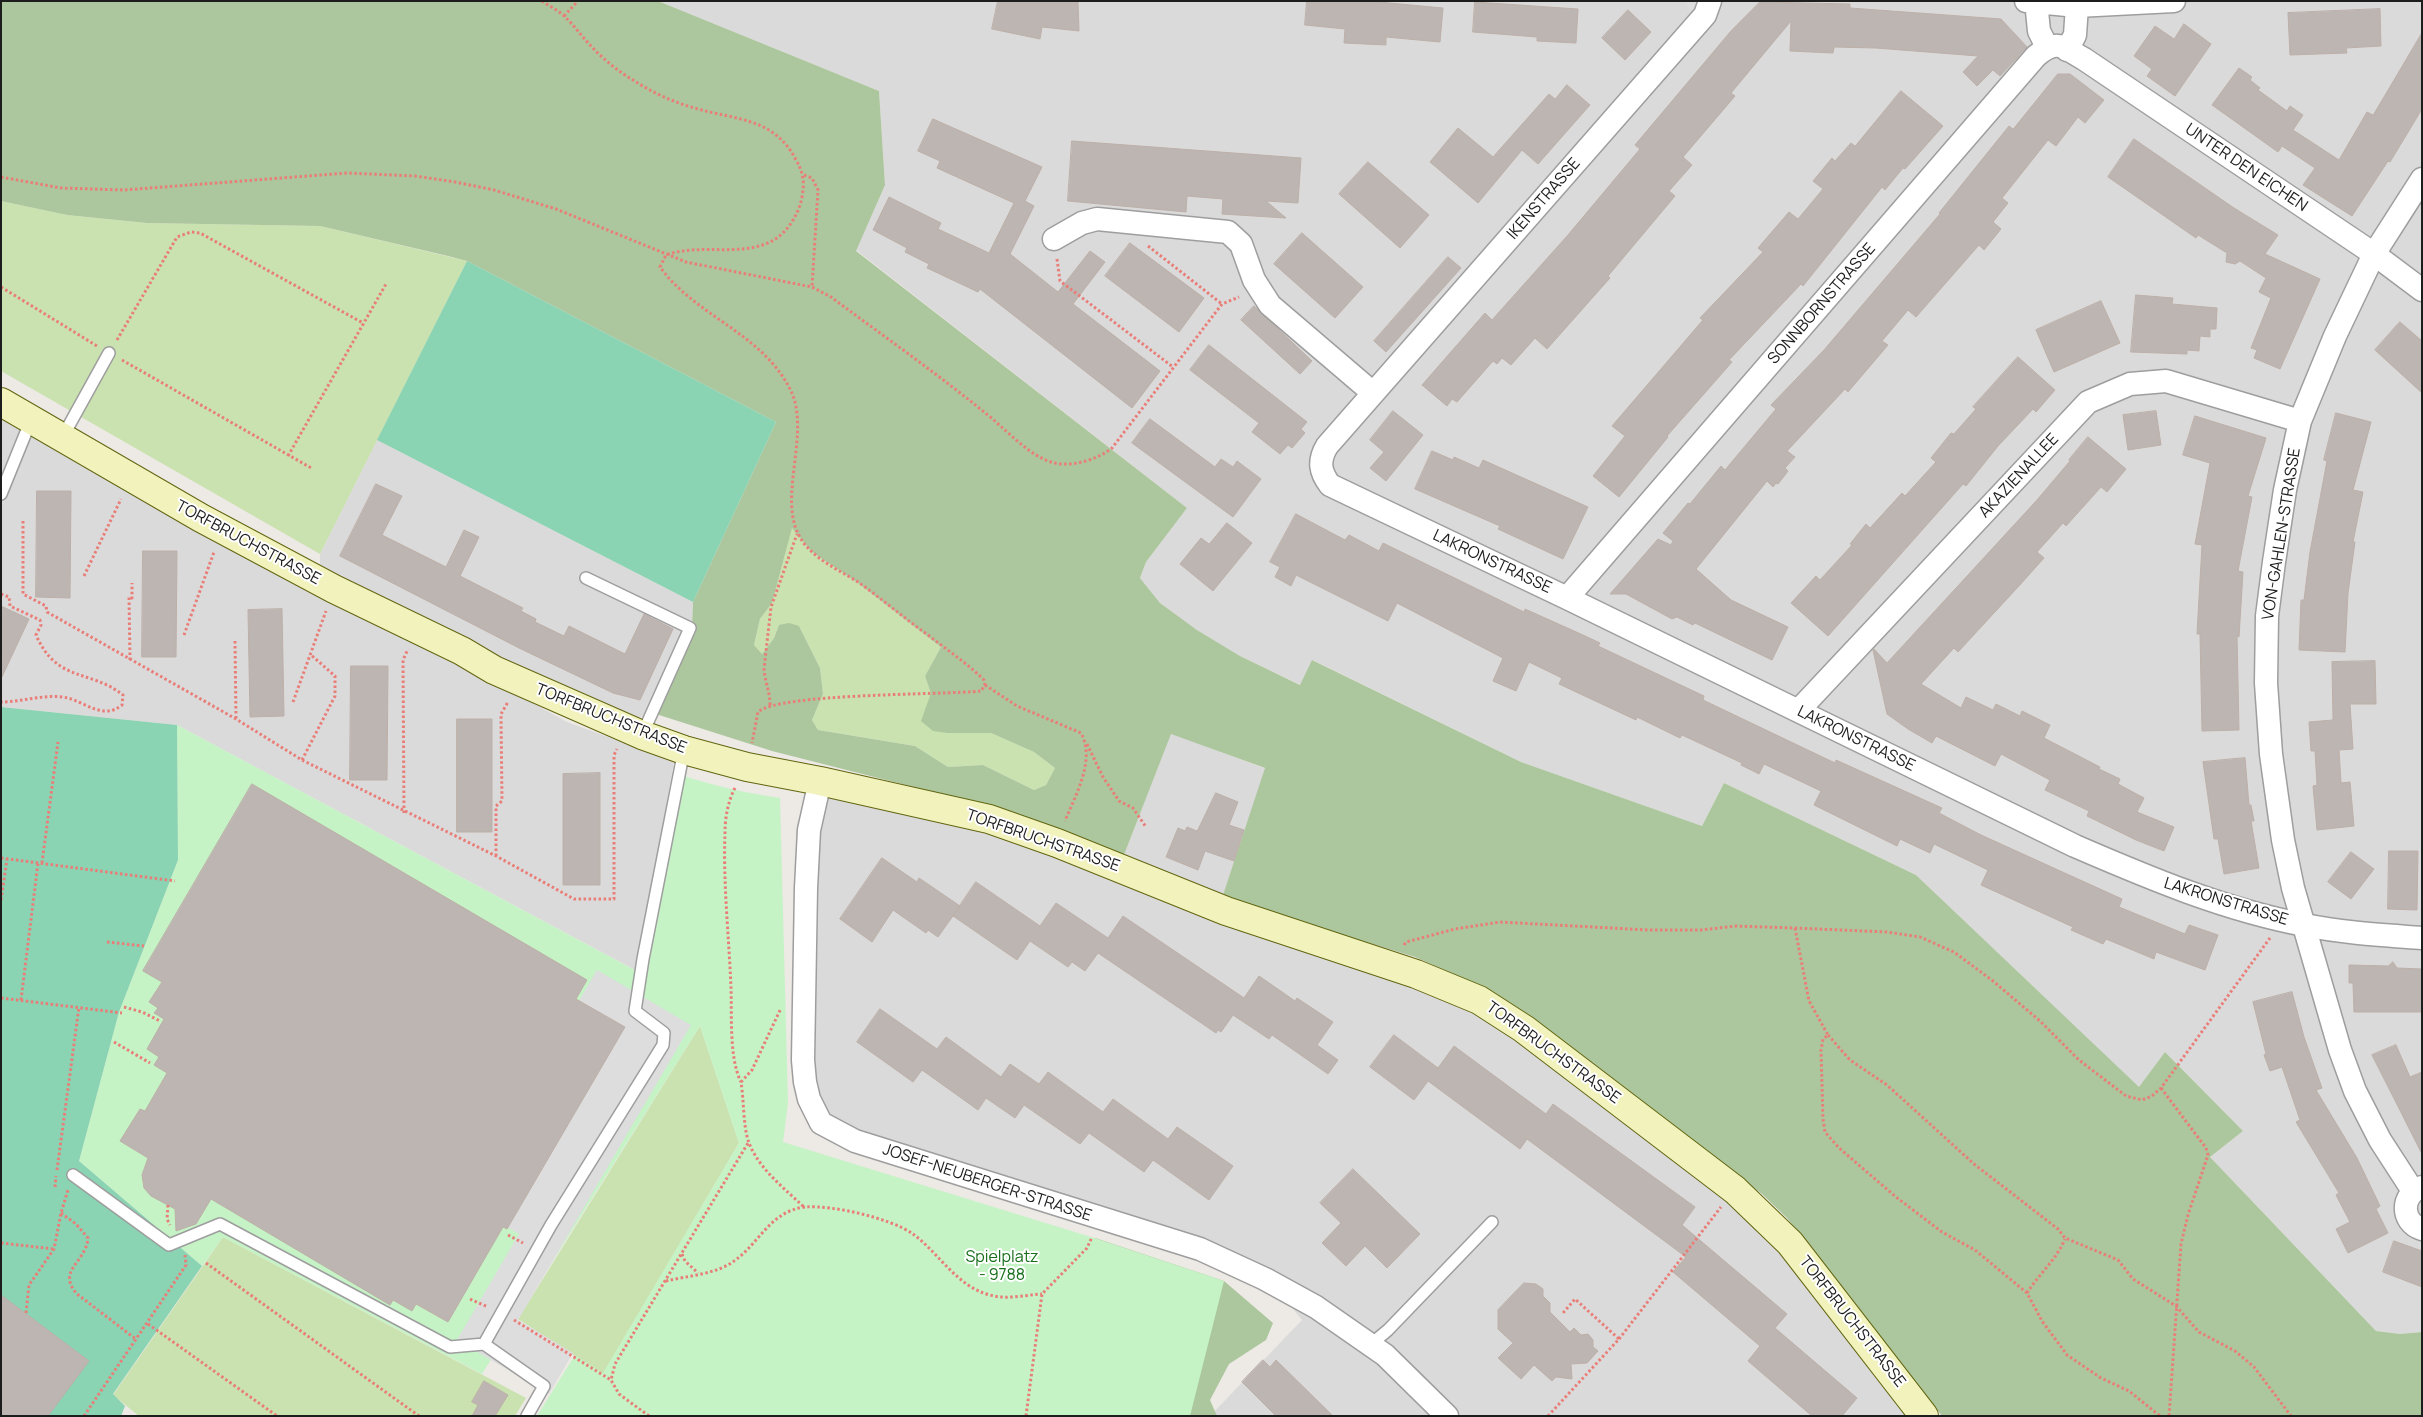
<!DOCTYPE html>
<html>
<head>
<meta charset="utf-8">
<style>
	body { margin:0 }
	#map { position:relative; width:2423px; height:1417px; overflow:hidden; background:#ede9e4; font-family:Manrope,sans-serif }
	canvas { display:block }
	.frame { position:absolute; inset:0; border:2px solid #1d1d1d; pointer-events:none }
</style>
</head>
<body>
<div id="map">
<canvas width="2423" height="1417"></canvas>
<div class="frame"></div>
</div>
<script>
const c = document.querySelector('canvas').getContext('2d');
c.lineJoin = 'round';
function fill(path, color) {
  c.fillStyle = color;
  c.fill(path, 'evenodd');
}
function trace(path, color, width, dash) {
  c.strokeStyle = color;
  c.lineWidth = width;
  c.lineCap = dash ? 'butt' : 'round';
  c.setLineDash(dash || []);
  c.stroke(path);
}
function write(font, color, halo, rows, align = 'center') {
  c.font = font + ' Manrope,sans-serif';
  c.lineWidth = 4;
  c.setLineDash([]);
  c.textBaseline = 'middle';
  c.strokeStyle = halo;
  c.fillStyle = color;
  for (const [text, x, y, turn = 0] of rows) {
    c.save();
    c.translate(x, y);
    c.rotate((+turn || 0) * Math.PI / 180);
    c.textAlign = isNaN(turn) ? turn : align;
    if (halo) c.strokeText(text, 0, 0);
    c.fillText(text, 0, 0);
    c.restore();
  }
}
const residential = new Path2D(`
	M658 1H2422V1332L2400 1334 2376 1331 2210 1157 2243 1131 2165 1052 2139 1088 1916 875 1724 783 1702 826 1521 762 1313 660 1301 685 1240 656 1197 630 1160 603 1140 578 1146 562 1187 508 856 250 885 185 879 91Z
	M1 406 128 481 567 722 674 761 637 971 177 725 1 707Z
	M377 440 693 602 692 627 656 714 630 719 533 676 320 567V554Z
	M1171 733 1266 769 1222 898 1122 860Z
	M823 784 994 824 1504 1020 1732 1189 1910 1416H1210L1302 1320 1267 1276 826 1123 807 1061Z`);
const grass = new Path2D(`
	M1 201 67 215 147 223 320 226 467 261 320 554 1 371Z
	M792 527 812 552 858 583 941 647 925 676 948 733H991L1034 752 1055 768 1046 785 1034 790 983 765 948 767 915 746 818 730 812 720 823 694 820 668 799 626 779 625 774 638 762 654 754 645 760 619 772 603Z
	M700 1026 739 1143 603 1374 518 1319Z
	M223 1237 526 1398 515 1416H139L113 1395Z`);
const forest = new Path2D(`
	M1 1H658L879 91 885 185 856 251 1187 508 1146 562 1140 578 1160 603 1197 630 1240 656 1300 685 1312 660 1521 762 1702 826 1724 783 1916 875 2139 1087 2165 1052 2243 1131 2210 1157 2376 1331 2400 1334 2422 1332V1416H1942L1787 1218 1762 1194 1504 1001 1465 979 1415 957 1222 898 1265 768 1171 734 1122 860 949 796 772 751 656 714 692 627 693 602 776 422 467 261 448 256 320 226 147 223 67 215 1 201ZM792 528 812 552 858 583 941 647 925 676 931 693 921 721 933 731 948 733H991L1034 752 1055 768 1046 785 1034 790 983 765 948 767 915 746 818 730 812 720 823 694 820 668 799 626 789 623 779 625 774 638 762 654 754 645 760 619 772 603Z
	M1095 1238 1224 1281 1273 1323 1266 1340 1229 1364 1210 1400 1217 1416H1052Z`);
const park = new Path2D(`
	M177 725 644 975 681 775C714 786 746 793 780 798L788 1103 783 1142 1091 1237 1224 1281 1190 1416H537L575 1355 603 1373 739 1143 700 1026 482 1374 223 1237 202 1266 79 1161 119 1012 178 860Z`);
const pitch = new Path2D(`
	M467 261 776 422 693 602 377 440Z
	M1 707 177 725 178 860 119 1012 79 1161 202 1266 113 1394 125 1406 121 1416H1Z`);
const parking = new Path2D(`
	M1685 1H1699L1702 9 1690 13Z
	M597 970 691 1025 518 1320 573 1353 549 1394 457 1340 519 1234 462 1200Z`);
const building = new Path2D(`
	M998 1H1078L1079 31 1042 27 1040 39 992 29Z
	M1307 1H1368L1443 8 1440 42 1386 37V45L1344 43 1345 29 1305 25Z
	M1475 2 1578 9 1576 43 1537 41V37L1473 32Z
	M1760 2 1850 4V8L2001 19 2027 47 2000 76 1993 70 1977 86 1963 72 1978 56 1876 48 1834 47 1833 53 1790 51 1791 21 1731 93 1735 96 1683 157 1692 165 1669 191 1675 196 1608 276 1610 278 1547 349 1535 338 1511 365 1502 358 1497 364 1493 361 1457 402 1452 399 1447 406 1422 385 1485 313 1492 320 1568 235 1640 149 1635 145 1731 31Z
	M2380 9 2381 46 2346 48 2347 53 2290 55 2288 13Z
	M1628 10 1651 32 1625 60 1602 38Z
	M2184 24 2211 44 2175 96 2147 76 2152 69 2134 56 2155 26 2174 39Z
	M2422 33V109L2390 162 2388 161 2352 216 2303 185 2315 168 2282 146 2278 152 2212 105 2239 68 2252 77 2250 80 2260 88 2258 90 2287 111 2290 106 2303 115 2293 130 2339 160 2367 112 2373 115Z
	M2058 74H2070L2104 100 2085 123 2078 117 2056 146 2048 140 2002 198 2008 203 1993 222 2001 229 1984 250 1979 245 1916 317 1908 310 1882 341 1888 345 1848 392 1845 389 1787 451 1795 457 1785 468 1788 471 1778 484 1776 483 1773 487 1767 481 1696 569 1731 600 1788 627 1772 660 1695 623 1693 625 1677 617 1672 619 1626 594H1610L1658 539 1671 545 1673 541 1663 533 1688 503 1690 504 1721 466 1725 470 1776 409 1771 405 1824 350 1940 214 1939 213 2009 126 2013 129Z
	M1567 85 1590 105 1538 164 1522 150 1478 203 1430 162 1458 128 1493 157 1549 94 1555 99Z
	M1901 91 1943 126 1905 169 1903 168 1885 190 1882 187 1803 286 1801 284 1729 360 1732 362 1667 436 1668 437 1619 497 1593 476 1625 436 1612 426 1703 320 1700 318 1763 252 1758 248 1789 212 1798 219 1823 189 1813 181 1832 158 1835 161 1851 143 1855 146Z
	M933 119 1042 167 1025 201 1034 206 1010 254 1058 292 1090 251 1105 262 1073 304 1160 371 1132 408 980 289 978 292 927 268 929 264 905 252 907 248 873 230 889 197 941 223 938 229 989 253 1014 203 937 168 940 161 918 151Z
	M2134 139 2234 208 2278 235 2265 254 2320 279 2280 369 2254 358 2257 350 2251 348 2271 298 2259 292 2266 278 2240 261 2235 264 2226 262 2227 253 2198 235 2196 238 2108 177Z
	M1072 141 1301 158 1298 203 1266 201 1286 218 1222 214 1223 199 1187 196 1186 212 1068 201Z
	M1368 162 1429 215 1400 248 1339 194Z
	M1302 233 1363 287 1335 318 1274 264Z
	M1130 243 1204 298 1179 332 1105 276Z
	M1448 257 1461 268 1386 352 1374 341Z
	M2136 295 2173 298 2172 304 2217 308 2216 329H2210V337L2200 336 2199 351 2187 350V354L2131 352Z
	M2101 301 2120 343 2054 372 2036 330Z
	M1254 306 1312 361 1300 374 1241 320Z
	M2400 322 2422 341V393L2375 350Z
	M1209 345 1307 422 1301 429 1305 433 1292 448 1288 445 1280 454 1252 432 1259 423 1190 370Z
	M2018 357 2055 390 2036 412 2033 409 1998 446 1966 486 1963 484 1828 636 1791 603 1816 576 1820 580 1852 545 1850 544 1866 524 1870 528 1902 493 1905 496 1936 462 1931 458 1951 433 1954 434 1976 409 1973 407Z
	M1393 411 1423 435 1386 481 1370 468 1384 452 1370 440Z
	M2156 411 2161 445 2128 450 2123 415Z
	M2336 413 2371 422 2353 490 2363 492 2353 542H2355L2348 593 2345 652 2299 650 2301 600H2304L2310 552 2327 461 2324 460Z
	M2195 416 2266 438 2248 496 2252 497 2238 571 2243 572 2239 637 2237 636 2239 730 2202 731 2200 634H2197L2202 545 2195 544 2210 463 2183 455Z
	M1150 419 1215 467 1221 459 1233 467 1237 461 1261 479 1233 517 1132 443Z
	M2088 437 2126 469 2107 492 2101 487 2066 526 2063 523 2037 552 2044 558 2018 587 1958 652 1954 648 1921 684 1961 708 1966 697 1993 710 1996 704 2020 716 2022 711 2050 725 2044 738 2100 767 2099 769 2120 779 2118 784 2144 798 2137 812 2174 827 2164 851 2136 840 2087 816 2089 811 2045 790 2050 780 2001 754 1995 766 1936 736 1932 743 1908 729 1887 714 1873 650 1874 649 1887 663 2037 500 2070 461 2069 460Z
	M1432 451 1453 460 1454 457 1479 468 1483 460 1588 507 1563 559 1498 529 1500 526 1415 489Z
	M376 484 402 496 382 535 446 567 464 530 479 537 460 576 523 608 521 611 536 619 535 622 564 636 569 626 625 654 644 614 673 629 640 700 613 693 519 648 340 556Z
	M37 491H71L70 598 36 597Z
	M1296 514 1345 540 1349 535 1379 551 1383 543 1524 612 1525 609 1583 635 1600 643 1598 646 1704 696 1703 700 1835 763 1836 760 1942 808 1939 813 1981 835 2122 899 2119 907 2185 934 2189 925 2218 935 2205 970 2156 952 2154 959 2106 939 2103 944 2071 930 2073 927 1981 885 1988 870 1934 844 1930 853 1900 839 1897 846 1814 805 1821 791 1764 764 1759 774 1741 765 1742 763 1682 735 1680 738 1637 717 1636 720 1559 684 1562 678 1529 662 1516 691 1493 681 1503 658 1397 603 1388 621 1296 575 1291 586 1275 577 1280 567 1270 562Z
	M1227 523 1252 543 1213 591 1180 564 1201 538 1209 544Z
	M143 551H177L176 657H142Z
	M1 606 29 619 1 679Z
	M282 609 284 716 250 717 248 610Z
	M2375 661 2376 704H2350L2353 749 2339 750 2341 783 2350 782 2354 826 2317 830 2313 786 2317 785 2315 751H2311L2309 722 2333 720 2332 662Z
	M351 666H388L387 780H350Z
	M457 719H492V832H457Z
	M2245 758 2249 805H2251L2254 821H2251L2259 868 2224 874 2218 839H2214L2203 762Z
	M600 773V885H563V774Z
	M252 784 587 980 576 999 625 1027 507 1229 503 1227 448 1322 416 1304 412 1311 393 1300 390 1305 211 1199 196 1224 176 1231 175 1209 151 1196 144 1188 142 1175 148 1158 120 1141 140 1109 145 1111 167 1073 154 1065 159 1057 147 1049 164 1019 154 1013 158 1008 149 1002 162 982 143 971Z
	M1216 793 1238 802 1229 825 1244 830 1234 861 1205 851 1198 870 1166 857 1178 828 1185 831 1187 827 1197 831Z
	M2389 851H2418L2417 910 2388 909Z
	M2351 852 2374 869 2351 899 2328 882Z
	M882 858 917 882 919 878 960 906 938 937 928 930 926 933 893 910 872 942 840 919Z
	M976 882 1040 926 1056 903 1108 938 1123 916 1244 998 1259 976 1295 1001 1297 998 1333 1022 1317 1045 1338 1060 1328 1074 1272 1035 1269 1039 1233 1015 1221 1032 1218 1030 1216 1033 1098 953 1085 971 1072 962 1068 967 1030 941 1017 960 953 916Z
	M2393 962 2397 968 2422 969V1012H2354L2353 983H2349V965L2388 966Z
	M2292 992 2304 1037 2322 1088 2316 1090 2357 1158 2380 1206 2376 1209 2388 1233 2348 1253 2336 1229 2350 1222 2336 1195 2339 1193 2296 1122 2300 1120 2282 1067 2270 1071 2264 1055 2266 1054 2253 1002Z
	M880 1009 937 1049 946 1037 1001 1077 1010 1064 1039 1084 1048 1072 1103 1112 1113 1099 1168 1139 1177 1127 1233 1166 1209 1200 1153 1160 1144 1172 1089 1133 1080 1144 1024 1105 1015 1118 986 1098 978 1110 922 1070 913 1082 857 1042Z
	M1394 1035 1438 1068 1454 1046 1546 1114 1553 1104 1695 1207 1682 1225 1787 1314 1775 1328 1857 1398 1842 1416H1812L1748 1361 1760 1346 1673 1272 1686 1257 1527 1139 1520 1149 1428 1081 1414 1100 1370 1067Z
	M2396 1045 2410 1077 2422 1072V1154L2372 1055Z
	M1353 1169 1420 1234 1387 1268 1365 1246 1346 1266 1322 1243 1341 1223 1320 1203Z
	M2394 1241 2422 1251V1287L2383 1272Z
	M1524 1283 1536 1284 1543 1289V1296L1550 1303V1312L1570 1332 1574 1328 1581 1335 1588 1334 1593 1340V1347L1598 1351 1587 1363 1571 1364 1572 1379 1556 1377 1552 1381 1534 1365 1521 1379 1498 1358 1513 1343 1498 1329V1310Z
	M1 1295 89 1361 48 1416H1Z
	M1263 1360 1270 1367 1276 1360 1333 1416H1276L1242 1382Z
	M484 1381 508 1395 495 1416H472L478 1405 472 1402Z`);
const path = new Path2D(`
	M542 1C549 6 558 10 564 16 574 25 582 37 592 47 603 59 619 72 633 80 653 93 675 103 698 109 737 120 773 118 795 158 803 172 805 181 802 197 799 214 787 234 770 242 738 257 699 243 666 255L660 267C696 317 763 333 791 391 813 438 770 509 808 548 821 562 842 572 858 582 882 599 904 618 928 635 947 650 967 663 984 680L985 685 981 691C942 695 779 693 758 712L752 743
	M564 16 578 1
	M804 175 812 178 818 190 812 287
	M1 177 61 188 124 190 347 173 415 176 455 182 494 190 556 209 686 262 812 287 831 297C882 335 935 372 984 412 1004 427 1030 458 1055 463 1074 467 1098 459 1112 448L1222 304 1239 297
	M1148 246 1222 304
	M1057 259 1060 281 1173 367
	M1 287 97 346
	M117 340 177 237 191 232 200 233 363 323
	M122 360 313 469
	M288 456 386 284
	M23 521V594L46 606 47 612 236 719 302 760 496 856 574 899H614V755L617 749
	M84 576 121 499
	M1 594 9 597 10 606 40 620 41 625 36 635C57 683 90 669 123 695L122 705C104 720 86 703 68 698 46 693 23 702 1 702
	M184 635 214 552
	M235 641 236 719
	M130 660 129 597 132 598V583
	M985 685 1017 706 1081 733C1096 760 1075 796 1065 821
	M293 702 326 611
	M770 705C770 692 765 682 764 669L771 607 797 534
	M1087 744 1103 777 1119 801 1133 808 1146 827
	M302 760 335 696V676L310 654
	M735 788C728 801 725 818 725 833 723 883 729 937 731 988 732 1016 729 1058 741 1082 744 1100 743 1127 749 1143 759 1169 785 1189 804 1207
	M404 813 403 660 408 649
	M496 856V806L502 801 501 714 508 702
	M1 858 175 881
	M42 863 58 742
	M1 900 7 859
	M1795 928 1809 1001 1828 1035 1823 1039 1821 1050 1823 1119 1825 1132 1839 1148 1896 1197 1942 1232 1975 1250 2027 1293 2042 1321 2067 1355 2101 1378 2129 1391 2160 1416
	M107 942 144 946
	M1404 945 1406 942 1455 929 1500 922 1648 930H1701L1736 926 1795 928 1887 932 1920 937 1954 952 1993 981 2040 1021 2079 1060 2126 1096 2142 1100 2152 1096 2161 1088 2270 938
	M1 998 122 1013
	M21 1000 38 863
	M124 1007 142 1012 160 1021
	M1828 1035 1850 1060 1887 1085 1974 1164 2058 1229 2065 1238 2118 1260 2133 1279 2176 1306 2199 1332 2235 1351 2254 1367 2291 1416
	M114 1042 150 1063
	M741 1082 752 1070 781 1008
	M2161 1088 2206 1148 2208 1155 2188 1215 2181 1244 2169 1416
	M57 1170 79 1007
	M55 1187 56 1176
	M168 1205 167 1219 170 1225
	M61 1213 76 1224 88 1238C86 1263 56 1270 77 1294L137 1340
	M508 1235 523 1243
	M1 1243 54 1249
	M682 1254 685 1261 698 1273
	M206 1263 419 1416
	M666 1281C687 1276 717 1274 734 1261 759 1244 770 1211 805 1207 833 1205 890 1218 913 1234 939 1253 957 1287 990 1295 1006 1300 1025 1295 1042 1294
	M2027 1293C2039 1274 2056 1260 2065 1239
	M470 1299 488 1307
	M26 1313 29 1285 54 1249 61 1213 68 1190
	M514 1320 611 1380
	M148 1324 277 1416
	M1619 1339 1721 1207
	M84 1416 186 1265 185 1255
	M649 1416 619 1394 611 1380 615 1364 748 1143
	M1026 1416 1042 1294 1087 1248 1092 1237
	M1548 1416 1619 1339 1575 1299 1563 1313`);
const service = new Path2D(`
	M62 438 109 353
	M1 494 31 420
	M586 578 690 628 642 735
	M73 1175 169 1245 220 1224 450 1347 484 1344 544 1386 527 1416
	M484 1344 551 1225 663 1045 664 1033 635 1011 643 959 684 750
	M1370 1345 1388 1330 1492 1222`);
const minor = new Path2D(`
	M1710 1 1705 15 1327 446C1318 461 1320 472 1330 485L1567 598 2075 846C2149 878 2225 910 2305 925 2343 933 2383 935 2422 938
	M2026 1 2077 6 2174 1
	M2036 1 2039 31 2047 47
	M2067 50 2075 35 2077 6
	M1054 239 1082 223 1097 219 1228 232 1241 244 1254 280 1270 305 1373 393
	M1567 598 2036 56C2058 38 2062 47 2084 59L2374 254 2422 290
	M1798 711 2088 402 2130 384 2166 381 2300 421
	M820 781 809 830 806 888 803 1060 805 1082 809 1099 821 1123 855 1141 1200 1249 1265 1279 1316 1307 1385 1355 1447 1416
	M2422 1187C2401 1194 2400 1222 2422 1229
	M2413 1191 2380 1140 2355 1091 2340 1050 2293 888 2283 840 2271 754 2266 683 2267 616 2274 562 2285 490 2300 421 2335 336 2374 254 2422 179`);
const secondary = new Path2D(`
	M1 402 201 518 334 589 462 651 494 670 642 735 684 750 747 767 820 781 989 819 1057 843 1226 911 1416 974 1479 1000 1524 1029 1735 1190 1790 1243 1924 1416`);
const streetNames = [
	["UNTER DEN EICHEN",2246,168,34],
	["IKENSTRASSE",1544,199,-49],
	["SONNBORNSTRASSE",1822,304,-49],
	["AKAZIENALLEE",2019,476,-47],
	["VON-GAHLEN-STRASSE",2282,534,-81],
	["TORFBRUCHSTRASSE",248,543,28],
	["LAKRONSTRASSE",1492,562,25],
	["TORFBRUCHSTRASSE",611,719,22],
	["LAKRONSTRASSE",1856,739,26],
	["TORFBRUCHSTRASSE",1043,841,19],
	["LAKRONSTRASSE",2226,902,17],
	["TORFBRUCHSTRASSE",1553,1053,36],
	["JOSEF-NEUBERGER-STRASSE",987,1183,18],
	["TORFBRUCHSTRASSE",1852,1322,52]
];
const parkNames = [
	["Spielplatz",1002,1258],
	["- 9788",1002,1276]
];
fill(residential, '#dbdada');
fill(grass, '#cae2af');
fill(forest, '#acc79d');
fill(park, '#c5f3c6');
fill(pitch, '#8ad3b3');
fill(parking, '#ddd');
fill(building, '#bdb5b1');
trace(building, '#bdb0a8', 1);
trace(service, '#9e9e9e', 14);
trace(minor, '#9e9e9e', 25);
trace(secondary, '#626611', 30);
trace(path, '#e97e78', 3, [2.5, 2.5]);
trace(service, '#fff', 11);
trace(minor, '#fff', 22);
trace(secondary, '#f2f2bd', 28);
write('16px', '#1d1d1d', '#fff', streetNames);
write('16px', '#176e1a', '#fff', parkNames);
</script>
</body>
</html>
